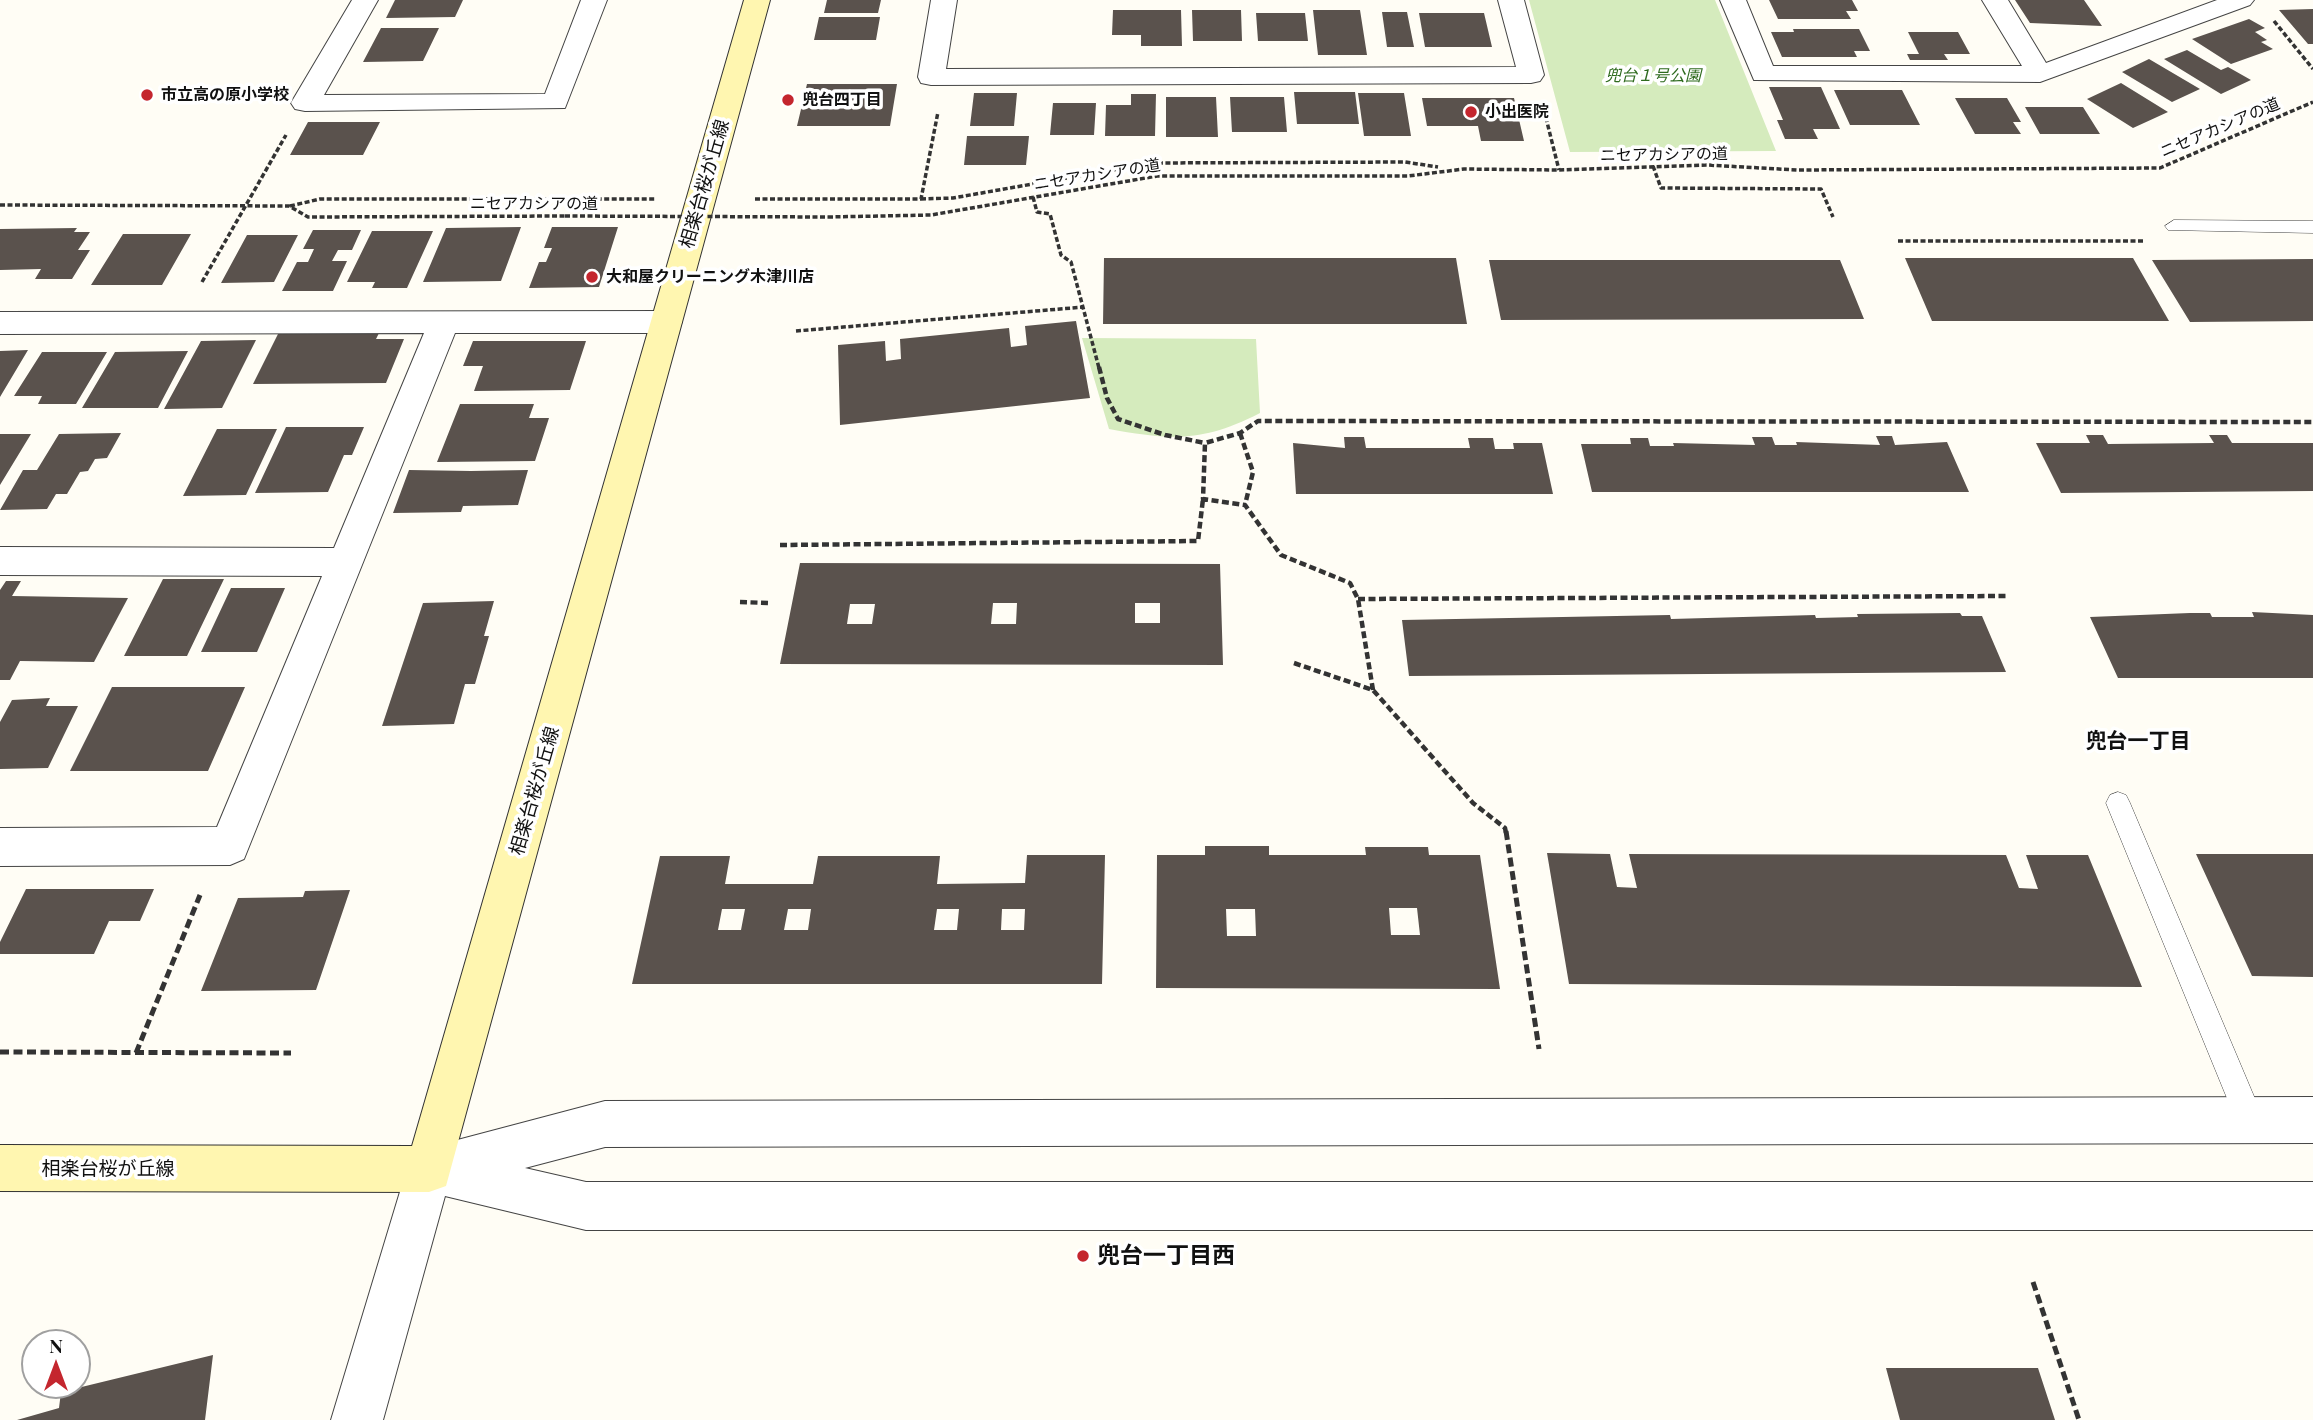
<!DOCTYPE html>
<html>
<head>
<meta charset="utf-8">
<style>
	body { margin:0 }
	#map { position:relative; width:2313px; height:1420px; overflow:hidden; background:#fffdf5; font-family:"Playfair Display",serif }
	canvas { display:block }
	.north { position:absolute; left:21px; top:1329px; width:70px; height:70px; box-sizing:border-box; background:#fff; border:2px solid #a0a0a0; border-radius:50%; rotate:0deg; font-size:19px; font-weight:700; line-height:28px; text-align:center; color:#111 }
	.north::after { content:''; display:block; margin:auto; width:24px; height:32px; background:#c4262e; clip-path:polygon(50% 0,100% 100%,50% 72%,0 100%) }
</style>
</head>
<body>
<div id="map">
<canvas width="2313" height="1420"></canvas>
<div class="north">N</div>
</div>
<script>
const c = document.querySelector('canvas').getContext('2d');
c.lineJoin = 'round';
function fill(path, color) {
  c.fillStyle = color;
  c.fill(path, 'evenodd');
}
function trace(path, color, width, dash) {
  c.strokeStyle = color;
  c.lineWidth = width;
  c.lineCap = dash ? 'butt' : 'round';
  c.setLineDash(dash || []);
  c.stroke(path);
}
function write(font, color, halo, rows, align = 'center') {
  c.font = font + ' "Playfair Display","Noto Sans JP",serif';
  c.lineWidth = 7;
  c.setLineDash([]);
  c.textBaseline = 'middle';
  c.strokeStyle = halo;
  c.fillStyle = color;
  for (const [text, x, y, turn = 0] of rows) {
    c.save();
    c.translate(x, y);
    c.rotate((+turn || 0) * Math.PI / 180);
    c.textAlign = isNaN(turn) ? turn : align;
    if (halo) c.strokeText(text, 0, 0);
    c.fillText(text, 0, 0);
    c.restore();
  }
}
const green = new Path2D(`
	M1529 0H1715L1776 151 1570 152Z
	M1082 338 1256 339 1260 413C1202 443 1170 440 1109 429Z`);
const building = new Path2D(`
	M395 0H463L455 17 386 18Z
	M827 0H881L878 13H824Z
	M1769 0H1852L1858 11H1846L1851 19H1778Z
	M2015 0H2084L2102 26 2030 23Z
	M2313 9V44H2308L2279 10Z
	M1113 10H1181L1182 46H1141V35H1112Z
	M1192 10H1241L1242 41H1193Z
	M1313 10H1360L1367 55H1318Z
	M1382 12H1407L1414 47H1387Z
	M1256 13H1305L1308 41H1258Z
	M1419 13H1484L1492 47H1425Z
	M819 17H880L876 40H814Z
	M2249 19 2265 28 2255 32 2267 40 2261 42 2273 49 2231 64 2192 39Z
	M381 28H439L423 61 363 62Z
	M1793 29H1859L1870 51H1854L1857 57H1782L1771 32H1794Z
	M1908 32H1958L1970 54H1944L1948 60H1910L1907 54H1919Z
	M2187 50 2221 70 2228 67 2251 80 2221 94 2164 59Z
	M2149 59 2200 89 2172 102 2122 72Z
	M2121 83 2168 112 2133 128 2087 99Z
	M807 84H897L890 126H797Z
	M1769 87H1821L1840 129H1813L1818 139H1785L1777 120H1783Z
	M1834 90H1902L1920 125H1850Z
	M1294 92H1355L1359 124H1297Z
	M974 93H1017L1014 126H970Z
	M1358 93H1404L1411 136H1364Z
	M1131 94H1156L1155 136H1105L1106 105H1131Z
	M1166 97H1216L1218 137H1166Z
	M1230 97H1284L1287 132H1232Z
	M1422 98H1514L1524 141H1481L1478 126H1427Z
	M1955 98H2007L2021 122H2013L2021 134H1975Z
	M1053 103H1096L1094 135H1050Z
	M2025 107H2083L2100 134H2040Z
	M308 122H380L363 155H290Z
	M967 136H1029L1026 165H964Z
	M521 227 501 281 423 282 446 228Z
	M552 227H618L599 287 529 288 539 262H546L552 248H544Z
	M77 228 74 232H90L78 250H90L72 279H35L41 269 0 270V229Z
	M313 230H361L352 250H338L332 261H347L333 291H282L297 262H308L314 249H303Z
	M372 231H433L407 288H372L375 282H347Z
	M123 234H191L162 285H91Z
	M247 235H298L274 282 221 283Z
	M1104 258H1456L1467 324H1103Z
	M1905 258H2133L2169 321H1932Z
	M2313 259V321L2190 322 2152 260Z
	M1489 260H1840L1864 319 1501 320Z
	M1076 321 1090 398 840 425 838 345 885 341 886 361 901 359 900 339 1009 328 1011 347 1027 345 1025 326Z
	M379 333 376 339H404L386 383 253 384 278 334Z
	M256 340 222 408 164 409 201 341Z
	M473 341H586L570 390 474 391 483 366H463Z
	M28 350 0 397V351Z
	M188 351 158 408H82L115 352Z
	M42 352H107L76 404H38L42 396H14Z
	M460 404H534L529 418H549L535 461 437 462Z
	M286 427H364L352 455H344L328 492 255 493Z
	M217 429H277L246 495 183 496Z
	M121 433 107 458 95 459 88 471 80 472 67 494H56L47 509 0 510 23 470H37L59 434Z
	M0 434H31L0 485Z
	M2086 435H2103L2108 444 2214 443 2209 435H2227L2232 443H2313V491L2061 493 2036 443H2090Z
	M1876 436H1892L1895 445 1947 442 1969 492H1592L1581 444H1631L1630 438H1648L1650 446H1674L1673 443 1755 445 1752 437H1772L1775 445H1797L1796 442 1880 445Z
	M1344 437H1364L1366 448H1470L1468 438H1493L1495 449H1514L1513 443H1542L1553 494H1296L1293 443 1345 448Z
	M409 470 471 471 528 470 518 505 463 506 461 512 393 513Z
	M800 563 1220 564 1223 665 780 664ZM993 603H1017L1016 624H991ZM1135 603H1160V623H1135ZM850 604H875L872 624H847Z
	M163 579H224L187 656H124Z
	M6 581H21L12 596 128 598 94 662 20 661 10 680H0V590Z
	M231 588H285L257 652H201Z
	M494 601 484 636H489L475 684H465L454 724 382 726 423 603Z
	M2252 612 2313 615V678H2118L2090 617 2190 613H2210L2212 617H2254Z
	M1960 613 1962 616H1982L2006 672 1409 676 1402 620 1670 615 1671 619 1815 615 1816 618 1858 617 1857 614Z
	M112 687H245L208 771H70Z
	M50 698 46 706H78L48 768 0 769V722L12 700Z
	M1205 846H1269V855H1366L1365 847H1428L1429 855H1480L1500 989 1156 988 1157 855H1205ZM1389 908H1417L1420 935H1391ZM1226 909H1255L1256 936H1227Z
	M1547 853 1610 854 1617 887 1637 888 1629 854 2006 855 2019 888 2038 889 2026 855H2088L2142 987 1569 984Z
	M2196 854H2313V977L2252 976Z
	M1027 855H1105L1102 984H632L660 856H730L725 884H813L818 856H940L937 884 1025 883ZM722 909H745L741 930H718ZM788 909H811L808 930H784ZM937 909H959L957 930H934ZM1002 909H1025L1024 930H1001Z
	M26 889H154L140 921H109L94 954H0V942Z
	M350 890 316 990 201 991 238 898 303 897 305 891Z
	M213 1355 205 1420H17L59 1408 61 1392Z
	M1886 1368H2038L2055 1420H1900Z`);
const pathFar2 = new Path2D(`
	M2274 21 2313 69
	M1544 110 1559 170
	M1653 166 1661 188 1821 189 1833 217
	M1033 197 1037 212 1050 214 1061 255 1071 262 1099 368
	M755 199H921L938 112
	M921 199 953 198 1152 163 1405 162 1438 167
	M0 205 289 206 308 217 565 216
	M290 206 320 199H655
	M828 217 931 215 1157 176H1408L1464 169 1557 170 1707 165 1797 170 2160 168 2313 102
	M1898 241H2144
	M202 282 286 135
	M796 331 1084 307`);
const pathFar1 = new Path2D(`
	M1099 367 1107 398 1118 419 1165 435 1205 443
	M1240 433 1253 472 1245 505
	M780 545 1198 541 1203 499
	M1358 599 2007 596
	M740 602 768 603
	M1294 663 1373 690 1473 803 1505 828 1506 833
	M1373 690 1358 599 1350 583 1281 555 1245 505 1203 499 1205 443 1240 433 1258 421 2313 422`);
const path = new Path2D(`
	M1506 831 1539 1049
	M0 1052 291 1053
	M136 1053 200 895
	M2033 1282 2079 1420`);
const service = new Path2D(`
	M2174 220 2313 221V233L2168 230 2165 226Z
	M2118 792 2126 795 2130 803 2264 1120 2260 1130 2250 1134 2240 1130 2106 803 2110 795Z`);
const minor = new Path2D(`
	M352 0H378L324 95 545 94 581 0H607L565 108 305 111 295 109 291 103Z
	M931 0H957L946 69 1516 67 1498 0H1524L1544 75 1540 81 1531 83 931 85 921 83 918 77Z
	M1720 0H1746L1773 66H2022L1982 0H2008L2046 63 2217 0H2254L2250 5 2040 82 1754 80Z
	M666 311 677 314 682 322 677 330 666 333H455L244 859 230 865 0 866V828L217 827 322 576 0 575V547L334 548 424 333 0 334V312Z`);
const tertiary = new Path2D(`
	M2313 1097V1143L605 1147 525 1168 586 1182H2313V1230H586L445 1196 383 1420H331L412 1152 605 1101Z`);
const secondary = new Path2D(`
	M744 0H770L446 1186 429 1192 0 1191V1145L412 1146Z`);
const pathBridge = new Path2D(`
	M565 216 828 217`);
const markers = [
	[147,95,7,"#c4262e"],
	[788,100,7,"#c4262e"],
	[1471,112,7,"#c4262e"],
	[592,277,7,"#c4262e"],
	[1083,1256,7,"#c4262e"]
];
const farParknames = [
	["兜台１号公園",1653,76]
];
const farPoinames = [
	["市立高の原小学校",161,95],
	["兜台四丁目",802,100],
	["小出医院",1485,112],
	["大和屋クリーニング木津川店",606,277]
];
const farStreetnames = [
	["ニセアカシアの道",2220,128,-23],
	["ニセアカシアの道",1664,155,-1],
	["ニセアカシアの道",1097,175,-9],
	["ニセアカシアの道",534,204]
];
const streetNames = [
	["相楽台桜が丘線",705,184,-74],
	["相楽台桜が丘線",535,791,-74],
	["相楽台桜が丘線",108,1169]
];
const neighbourhoodNames = [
	["兜台一丁目",2138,741]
];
const nearPoinames = [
	["兜台一丁目西",1097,1256]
];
fill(green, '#d5ebbd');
fill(building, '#5a524d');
trace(service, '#444', 1);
trace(minor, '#444', 2);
trace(tertiary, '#444', 2);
trace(secondary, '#333', 2);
trace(pathFar2, '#333', 3.5, [5, 2.5]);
trace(pathFar1, '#333', 4.5, [7, 3.5]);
trace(path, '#333', 5, [9, 4.5]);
fill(service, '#fff');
fill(minor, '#fff');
fill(tertiary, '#fff');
fill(secondary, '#fff6b0');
trace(pathBridge, '#333', 3.5, [5, 2.5]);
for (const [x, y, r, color] of markers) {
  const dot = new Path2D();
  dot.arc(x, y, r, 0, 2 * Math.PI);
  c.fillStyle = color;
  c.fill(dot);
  trace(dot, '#fff', 2.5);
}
write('italic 16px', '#2f6b1f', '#fff', farParknames);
write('bold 16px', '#111', '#fff', farPoinames, 'left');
write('16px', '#111', '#fff', farStreetnames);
write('19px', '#111', '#fff', streetNames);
write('bold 21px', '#111', '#fff', neighbourhoodNames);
write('bold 23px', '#111', '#fff', nearPoinames, 'left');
</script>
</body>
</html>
